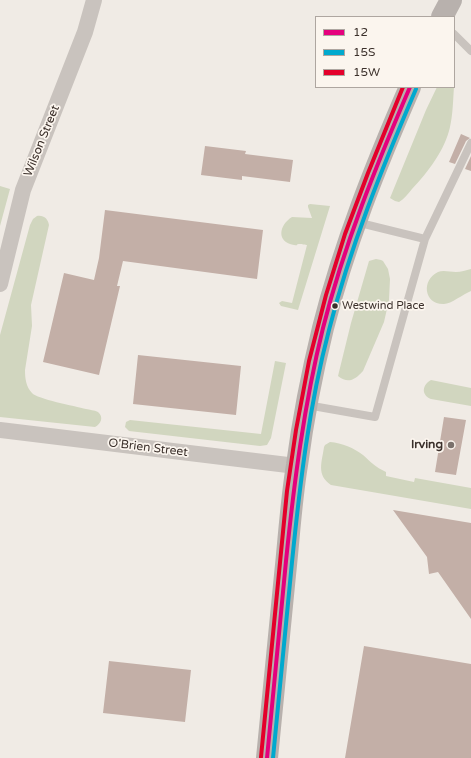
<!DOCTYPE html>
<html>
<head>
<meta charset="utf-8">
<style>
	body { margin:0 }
	#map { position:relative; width:471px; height:758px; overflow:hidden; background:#f0ebe5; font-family:"Varela Round",sans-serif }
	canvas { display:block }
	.legend { position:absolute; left:315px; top:16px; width:140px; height:72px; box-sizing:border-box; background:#fbf5ee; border:1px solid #aea6a0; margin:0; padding:5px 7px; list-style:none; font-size:12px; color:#3b302b }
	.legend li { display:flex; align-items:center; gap:8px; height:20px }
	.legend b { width:20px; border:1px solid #aea6a0 }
</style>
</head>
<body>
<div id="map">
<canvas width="471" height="758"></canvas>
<ul class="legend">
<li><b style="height:5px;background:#e5007d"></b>12</li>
<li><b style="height:5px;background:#00a9ce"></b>15S</li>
<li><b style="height:5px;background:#e4002b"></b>15W</li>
</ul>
</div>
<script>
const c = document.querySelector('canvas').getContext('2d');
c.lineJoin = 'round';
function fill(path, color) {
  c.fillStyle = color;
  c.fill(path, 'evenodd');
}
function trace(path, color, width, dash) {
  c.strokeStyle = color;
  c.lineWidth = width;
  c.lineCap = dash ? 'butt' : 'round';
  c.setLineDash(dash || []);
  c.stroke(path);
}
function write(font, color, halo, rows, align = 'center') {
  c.font = font + ' "Varela Round",sans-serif';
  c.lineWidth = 3.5;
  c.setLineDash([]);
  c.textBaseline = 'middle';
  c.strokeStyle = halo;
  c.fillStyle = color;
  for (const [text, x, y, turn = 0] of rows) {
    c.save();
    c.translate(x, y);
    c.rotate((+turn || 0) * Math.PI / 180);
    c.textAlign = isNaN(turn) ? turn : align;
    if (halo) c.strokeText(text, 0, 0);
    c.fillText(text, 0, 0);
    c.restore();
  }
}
const green = new Path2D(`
	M437 87H454C453 100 453 114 450 127 445 150 428 172 412 189 408 194 404 199 399 202L395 201 390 198 426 110Z
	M0 186 10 189 0 226Z
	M310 204 330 206 298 310 281 306 279 303 282 301 292 303 307 245C306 245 301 244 300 244 294 244 300 246 294 245 276 242 279 225 292 217L312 218 308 207V205Z
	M37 216C44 215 48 219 49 225L31 305 32 326 25 370C25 378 26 387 32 393 37 399 75 406 86 409 90 410 94 410 98 412 104 417 101 424 95 427L0 417V335L30 225 33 219Z
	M376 259 381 260 383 261 388 269 390 279 389 300 384 322 363 371C355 380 348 384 338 376L351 323 369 261Z
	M471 269V291C463 294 450 305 443 304 424 304 421 280 438 272 443 270 450 272 456 272 461 272 466 270 471 269Z
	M275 361 286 363 271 438 267 445 260 446 129 431 125 427 126 422 130 420 261 434Z
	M431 380 471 388V406L431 399C421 395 422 385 431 380Z
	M330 442C342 443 354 448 363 455 371 462 375 467 386 472V476L414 482 415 478 471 488V509L331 485C316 475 322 462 324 447L325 445Z`);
const building = new Path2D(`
	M461 134 470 138 466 141 455 164 449 162Z
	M205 146 246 151 245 154 293 160 290 182 242 176V180L201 175Z
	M471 156V171L465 169Z
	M105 210 263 230 257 279 123 261 117 286H120L99 375 43 362 64 273 94 280 99 258Z
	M138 355 241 366 236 415 133 404Z
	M444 417 466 420 456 475 435 472Z
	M393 510 471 523V619L438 572 429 574 427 557Z
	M364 646 471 664V758H345Z
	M109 661 191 670 185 722 103 713Z`);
const service = new Path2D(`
	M454 34 471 51
	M356 222 425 239
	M307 405 375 417 425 239 471 143`);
const minor = new Path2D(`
	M0 284 23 190 85 32 94 0
	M0 430 296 466`);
const primary = new Path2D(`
	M442 17 451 0
	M267 758C273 697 279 636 285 575 289 538 291 501 297 465 303 419 312 373 323 328 344 245 376 165 410 87`);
const bus1 = new Path2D(`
	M267 758C273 692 280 627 286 561 294 483 304 405 323 328 344 245 376 166 410 87`);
const bus2 = new Path2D(`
	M273 758C279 693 286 627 292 562 300 483 309 406 329 330 350 247 382 168 416 89`);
const bus3 = new Path2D(`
	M261 757 287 491 296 430 309 361 326 295 345 234 368 173 403 87`);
const markers = [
	[335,306,3.5,"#3b302b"],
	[451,445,4,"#7a716c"]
];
const busNames = [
	["Westwind Place",342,306]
];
const streetNames = [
	["Wilson Street",42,141,-68],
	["O'Brien Street",148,448,7]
];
const poiNames = [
	["Irving",443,445]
];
fill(green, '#d1d6bf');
fill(building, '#c3afa7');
trace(service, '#c9c3be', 8);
trace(minor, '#c9c3be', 16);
trace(primary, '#b8b1ad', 22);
trace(bus1, '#e5007d', 4);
trace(bus2, '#00a9ce', 4);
trace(bus3, '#e4002b', 4);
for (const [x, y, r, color] of markers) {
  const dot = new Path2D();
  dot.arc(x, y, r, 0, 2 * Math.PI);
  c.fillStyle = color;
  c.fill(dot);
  trace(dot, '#fbf5ee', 1.5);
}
write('11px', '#3b302b', '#fbf5ee', busNames, 'left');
write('12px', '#3b302b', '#fbf5ee', streetNames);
write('bold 12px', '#3b302b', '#fbf5ee', poiNames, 'right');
</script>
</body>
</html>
